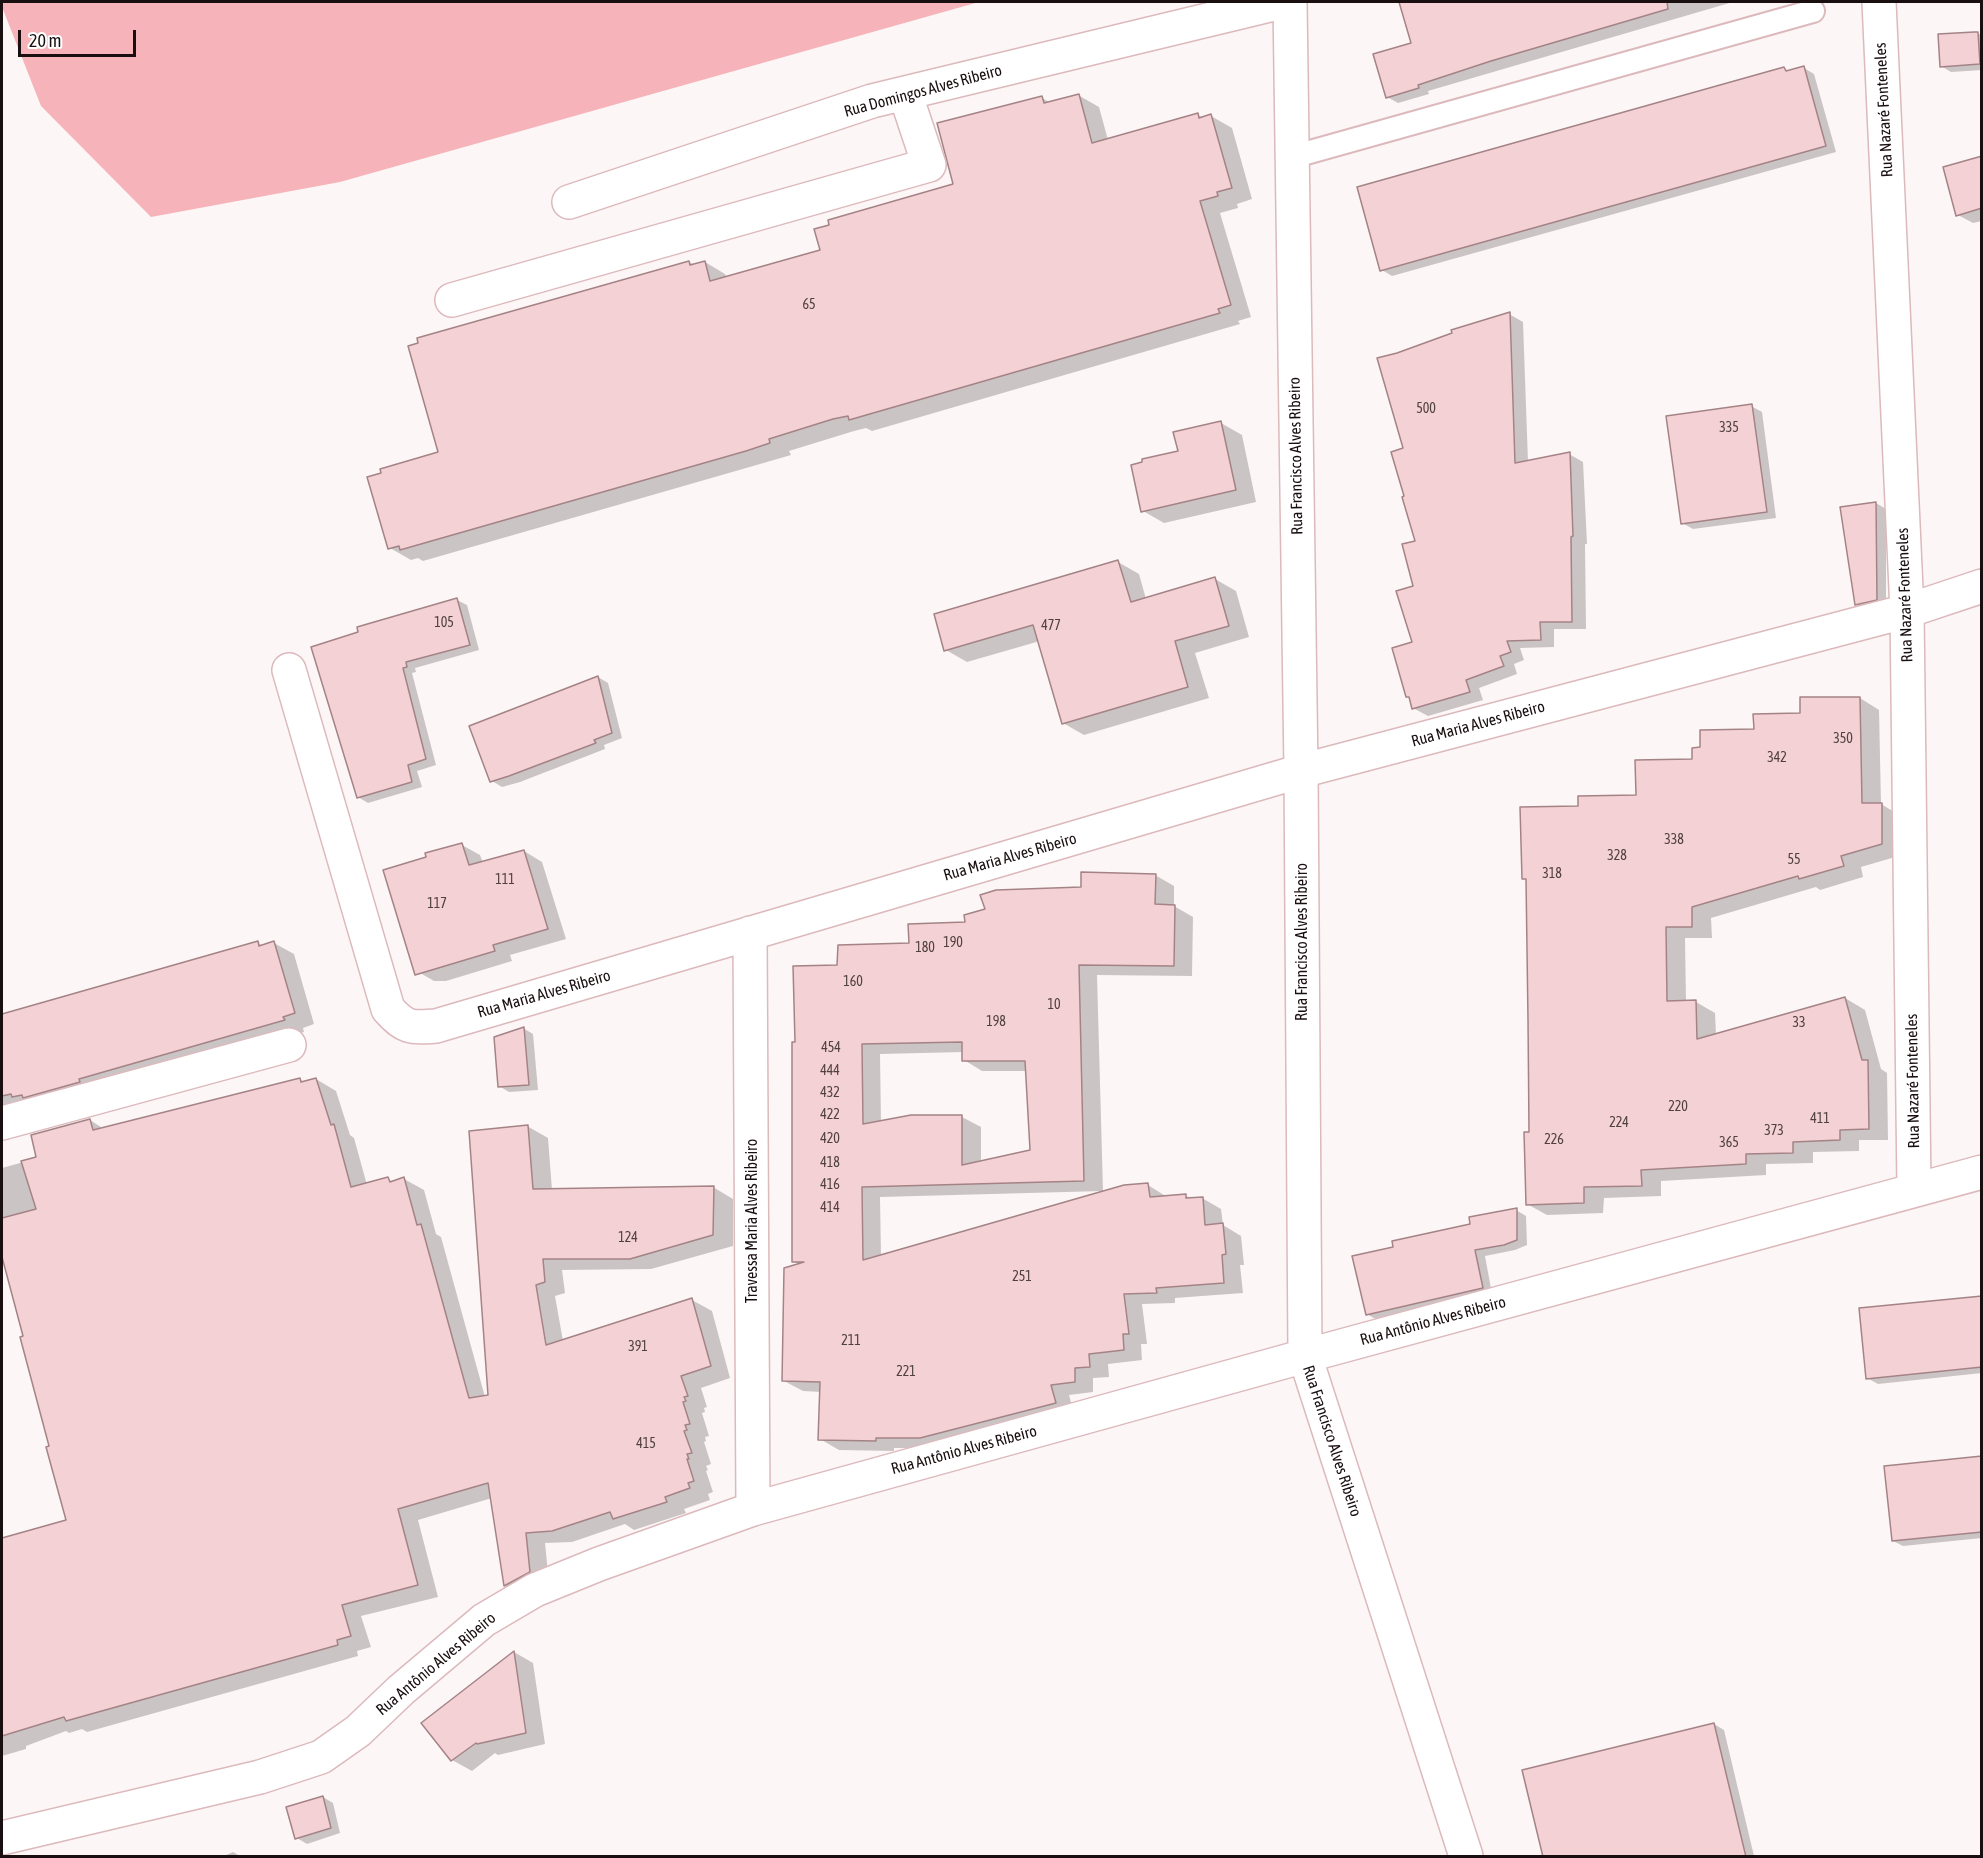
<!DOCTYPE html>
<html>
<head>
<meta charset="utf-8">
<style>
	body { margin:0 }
	#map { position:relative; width:1983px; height:1858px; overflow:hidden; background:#fdf6f6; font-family:"Asap Condensed",sans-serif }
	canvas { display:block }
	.frame { position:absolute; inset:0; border:3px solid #1a0f10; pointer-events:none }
	.scale { position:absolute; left:18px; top:30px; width:118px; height:27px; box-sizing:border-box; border:3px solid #1a0f10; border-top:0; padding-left:8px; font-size:18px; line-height:21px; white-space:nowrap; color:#1a0f10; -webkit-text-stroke:4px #fff; paint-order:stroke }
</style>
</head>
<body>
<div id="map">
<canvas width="1983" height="1858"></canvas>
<div class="frame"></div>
<div class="scale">20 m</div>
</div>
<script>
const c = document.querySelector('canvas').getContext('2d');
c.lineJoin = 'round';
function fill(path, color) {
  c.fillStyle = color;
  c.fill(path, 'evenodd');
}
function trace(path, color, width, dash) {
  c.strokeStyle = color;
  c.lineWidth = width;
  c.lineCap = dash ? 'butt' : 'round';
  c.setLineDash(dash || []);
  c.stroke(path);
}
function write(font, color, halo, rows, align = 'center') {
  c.font = font + ' "Asap Condensed",sans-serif';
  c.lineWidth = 6;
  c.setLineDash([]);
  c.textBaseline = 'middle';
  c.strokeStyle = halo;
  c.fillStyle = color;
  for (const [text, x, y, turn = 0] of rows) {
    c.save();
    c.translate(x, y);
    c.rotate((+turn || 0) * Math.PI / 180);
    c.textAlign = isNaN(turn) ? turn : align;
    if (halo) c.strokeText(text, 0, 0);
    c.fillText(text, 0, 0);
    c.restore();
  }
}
const forest = new Path2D(`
	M2 2H979L340 182 151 217 41 106 2 7Z`);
const shadow = new Path2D(`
	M1400 2H1733L1428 91 1429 94 1398 103 1387 97 1413 44Z
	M1978 33 1982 36V70L1951 72 1941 66Z
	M1784 68 1790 72 1804 68 1814 74 1836 152 1392 276 1382 270Z
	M1078 95 1099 107 1108 140 1198 115 1204 118 1211 116 1232 128 1252 199 1237 204 1238 208 1220 213 1251 317 1238 321 1240 324 872 431 866 428 854 431 789 451 791 455 767 462 423 561 418 558 411 560 390 548 440 453 689 262 694 265 705 262 725 274 727 278 822 251 955 185 1042 98 1051 103Z
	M1982 158V221L1973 223 1958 215Z
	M1509 314 1523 322 1528 462 1569 454 1583 462 1587 544H1585L1586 629H1554V647L1520 648 1524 660 1514 664 1517 674 1479 688 1483 700 1428 716 1413 708 1417 542 1406 497 1398 354Z
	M1751 406 1762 412 1776 518 1693 529 1682 523Z
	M1221 423 1242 435 1256 502 1164 523 1143 511 1179 452Z
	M1876 503 1886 509V605L1866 610 1856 604Z
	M1118 562 1139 574 1146 599 1215 579 1236 591 1249 637 1195 653 1209 698 1084 735 1063 723 1040 641 967 662 946 650Z
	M457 600 467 605 479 650 415 668 416 672 412 673 436 765 417 771 422 787 368 803 358 797 360 633Z
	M598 677 608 683 622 738 604 745 605 749 520 782 502 787 492 781Z
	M1860 698 1879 710 1881 804 1901 816 1902 855 1861 867 1863 877 1820 890 1816 887 1711 918 1712 938H1685L1686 1002H1696L1715 1013 1716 1035 1845 998 1865 1010 1881 1069 1887 1073 1888 1140H1859V1151L1813 1152V1163L1766 1164V1175L1661 1181V1196L1604 1198 1603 1213 1547 1215 1527 1204 1531 1134 1527 880 1524 878 1580 807 1638 797 1694 760 1755 731 1802 714Z
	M462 845 480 855 483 863 524 851 542 862 566 939 510 955 512 961 446 981H434L415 970Z
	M1155 875 1174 886V906L1193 917 1192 976 1097 975 1103 1191 880 1197 881 1256 1148 1185 1167 1197 1186 1196 1192 1199 1202 1198 1221 1209 1223 1225 1241 1236 1244 1265H1240L1243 1293 1175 1298V1303L1142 1304 1147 1344H1141L1142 1360 1108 1364 1109 1377 1093 1378V1392L1069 1395 1074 1414 939 1448H894V1451L839 1450 820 1439 821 1392 803 1391 784 1381 800 1265 793 1261 797 1044 839 966 910 945 967 923 987 910 1083 888ZM964 1052V1060L982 1071H1027L1031 1151 981 1162V1127L962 1117H911L881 1123 880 1054Z
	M258 943 263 946 274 943 294 954 314 1024 303 1028 304 1032 2 1117V1016Z
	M523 1028 533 1034 538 1090 509 1092 499 1086Z
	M300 1079 305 1083 316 1079 336 1091 350 1135 354 1138 367 1185 388 1179 393 1182 404 1179 424 1190 436 1234 441 1237 485 1397 489 1396 527 1126 548 1138 552 1190 713 1187 733 1199V1246L651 1269 562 1270 565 1293 555 1296 563 1341 692 1300 712 1311 730 1378 701 1388 707 1407 704 1408 705 1412 702 1413 709 1436 705 1437 706 1441 704 1442 711 1464 706 1466 708 1470 706 1471 713 1492 708 1494 710 1500 684 1509 686 1513 634 1530 625 1524 572 1542 545 1543 549 1583 525 1597 506 1585 492 1498 418 1520 438 1597 361 1616 371 1647 357 1651 358 1656 87 1732 82 1729 69 1733 66 1731 26 1746V1749L2 1756V1540L68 1521 25 1337 5 1264 2 1265V1168L38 1158 90 1120 104 1129Z
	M1516 1210 1526 1216 1527 1245 1515 1250 1485 1256 1492 1294 1377 1320 1367 1314 1472 1225Z
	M1982 1298V1373L1878 1384 1867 1378Z
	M1982 1458V1538L1903 1546 1893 1541Z
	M514 1652 533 1663 545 1744 498 1755 495 1753 472 1771 452 1760 423 1723Z
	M1714 1724 1724 1730 1754 1856H1545Z
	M323 1797 333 1803 340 1833 307 1844 297 1838Z
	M233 1852 240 1856H224Z`);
const building = new Path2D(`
	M1399 2H1667L1668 9 1491 61 1418 85 1419 88 1386 98 1373 54 1411 43Z
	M1974 32H1978L1980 64 1940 67 1938 34Z
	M1804 66 1826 146 1380 271 1357 187 1784 67 1786 71Z
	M1079 94 1092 143 1198 113 1199 118 1211 114 1232 188 1217 192 1218 196 1200 201 1231 305 1218 309 1220 313 849 420 848 416 833 419 769 439 770 443 746 451 400 550 399 546 388 549 367 477 381 473 380 469 438 452 408 346 418 343 417 338 689 261 690 265 705 261 710 281 820 250 814 229 829 225 828 220 953 184 937 123 1042 96 1044 103Z
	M1982 156V208L1956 216 1943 167Z
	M1510 312 1515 463 1570 452 1573 536 1571 537 1572 622H1540L1541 640 1507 641 1511 652 1500 656 1504 666 1466 680 1470 692 1412 709 1409 697H1406L1392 648 1412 642 1396 591 1413 586 1402 544 1415 541 1402 497 1404 496 1391 452 1403 448 1377 358 1397 353 1452 333 1451 330Z
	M1752 404 1767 512 1681 524 1666 416Z
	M1221 421 1236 490 1141 512 1131 465 1142 462V459L1178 451 1173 432Z
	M1876 502 1877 600 1855 605 1840 507Z
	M1118 560 1131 602 1215 577 1229 626 1175 641 1188 687 1062 724 1033 625 944 651 934 614Z
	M457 598 470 645 406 662 407 667 403 668 426 759 408 765 412 782 357 798 311 647 358 632 357 627Z
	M598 676 612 733 594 740 596 743 509 776 490 782 469 726Z
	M1800 697H1860L1862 803H1882V844L1841 856 1844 866 1799 879 1798 876 1692 907V927H1666L1667 1001 1696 1000 1697 1039 1845 997 1862 1060H1868L1869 1129 1840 1130V1140L1793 1142V1153L1746 1154V1164L1641 1170 1642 1186 1584 1187V1203L1526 1205 1524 1132H1529L1528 1020 1526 879H1522L1520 807 1578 806V796L1636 795 1635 760 1692 759V748L1700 747V730L1754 729 1753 714 1800 713Z
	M462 843 469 865 524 850 548 929 493 945 495 951 415 975 383 870 426 857 425 853Z
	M1081 872 1156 874 1155 904 1175 905 1174 966 1079 965 1084 1181 862 1187 863 1260 1124 1185 1148 1183 1150 1197 1186 1194V1198L1203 1197 1205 1225 1223 1223 1226 1254 1222 1255 1224 1283 1156 1288 1157 1293 1124 1294 1129 1334H1123L1124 1350 1089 1354 1090 1367 1075 1368V1382L1051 1385 1056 1403 920 1438H876V1441L818 1440 820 1382 782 1381 784 1268 804 1262H792V1042H795L793 966 837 965 838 945 909 943 908 924 965 922 964 915 985 909 980 895 996 890 1081 887ZM962 1042V1061H1025L1030 1150 962 1165V1115H911L863 1124 862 1044Z
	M258 941 259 946 274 941 295 1013 283 1017 285 1020 79 1079 80 1082 23 1098 22 1095 12 1097 11 1094 2 1096V1014Z
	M524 1027 529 1085 498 1087 494 1037Z
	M300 1078 301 1082 316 1078 331 1125 334 1124 351 1187 388 1177 390 1182 404 1177 417 1225 421 1224 469 1398 488 1395 469 1131 528 1125 533 1189 714 1186 713 1235 630 1259H543L545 1282 536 1285 546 1345 692 1298 711 1366 681 1376 688 1396 684 1397 686 1401 683 1402 690 1424 685 1425 687 1430 684 1431 692 1453 687 1454 689 1459H687L694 1481 688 1483 690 1488 665 1497 667 1502 613 1519 610 1512 552 1531 526 1533 530 1572 504 1586 488 1483 398 1509 418 1585 342 1605 351 1636 337 1640 338 1645 66 1721 64 1717 2 1736V1538L66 1520 46 1447 49 1446 20 1337 23 1336 2 1257V1218L36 1209 21 1161 36 1157 31 1135 90 1119 93 1130Z
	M1517 1208V1240L1504 1245 1475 1250 1483 1288 1366 1315 1352 1256 1393 1247 1392 1241 1470 1224 1469 1217Z
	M1982 1296V1367L1866 1379 1859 1308Z
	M1982 1456V1532L1892 1541 1884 1466Z
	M514 1651 526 1733 477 1744 476 1743 451 1761 421 1723Z
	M1714 1723 1746 1857H1543L1522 1770Z
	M323 1796 331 1828 295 1839 286 1807Z`);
const lane = new Path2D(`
	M1292 157 1813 11`);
const street = new Path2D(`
	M1290 2 1301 771 1305 1356 1466 1856
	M1879 2 1907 611 1914 1190
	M569 202 872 101 1282 2
	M452 300 929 165 905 93
	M289 670 388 1009C405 1028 410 1028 436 1026L1301 771 1907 611 1982 586
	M750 933 753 1509
	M2 1123 289 1045
	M2 1838 260 1777 321 1757 358 1731 401 1690 484 1620 535 1590 599 1564 753 1509 1305 1356 1982 1172`);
const numberNames = [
	["65",809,305],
	["500",1426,409],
	["335",1729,428],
	["105",444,623],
	["477",1051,626],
	["350",1843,739],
	["342",1777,758],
	["338",1674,840],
	["328",1617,856],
	["55",1794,860],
	["318",1552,874],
	["111",505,880],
	["117",437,904],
	["190",953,943],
	["180",925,948],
	["160",853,982],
	["10",1054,1005],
	["198",996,1022],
	["33",1799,1023],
	["454",831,1048],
	["444",830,1071],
	["432",830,1093],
	["220",1678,1107],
	["422",830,1115],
	["411",1820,1119],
	["224",1619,1123],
	["373",1774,1131],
	["420",830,1139],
	["226",1554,1140],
	["365",1729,1143],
	["418",830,1163],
	["416",830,1185],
	["414",830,1208],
	["124",628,1238],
	["251",1022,1277],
	["211",851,1341],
	["391",638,1347],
	["221",906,1372],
	["415",646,1444]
];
const streetNames = [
	["Rua Domingos Alves Ribeiro",923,91,-15],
	["Rua Nazaré Fonteneles",1884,110,-93],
	["Rua Francisco Alves Ribeiro",1296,456,-91],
	["Rua Nazaré Fonteneles",1905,595,-92],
	["Rua Maria Alves Ribeiro",1478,724,-15],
	["Rua Maria Alves Ribeiro",1010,857,-16],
	["Rua Francisco Alves Ribeiro",1302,942,-90],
	["Rua Maria Alves Ribeiro",544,994,-16],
	["Rua Nazaré Fonteneles",1913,1081,-91],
	["Travessa Maria Alves Ribeiro",752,1221,-90],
	["Rua Antônio Alves Ribeiro",1433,1321,-15],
	["Rua Francisco Alves Ribeiro",1332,1441,72],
	["Rua Antônio Alves Ribeiro",964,1450,-15],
	["Rua Antônio Alves Ribeiro",436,1664,-40]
];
fill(forest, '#f6b3b9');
fill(shadow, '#0003');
fill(building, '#f4d1d4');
trace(building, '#a48386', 1.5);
trace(lane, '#dcb9bc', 26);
trace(street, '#dcb9bc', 36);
trace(lane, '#fff', 22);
trace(street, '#fff', 33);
write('14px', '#504041', null, numberNames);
write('16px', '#1a0f10', '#fff', streetNames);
</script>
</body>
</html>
